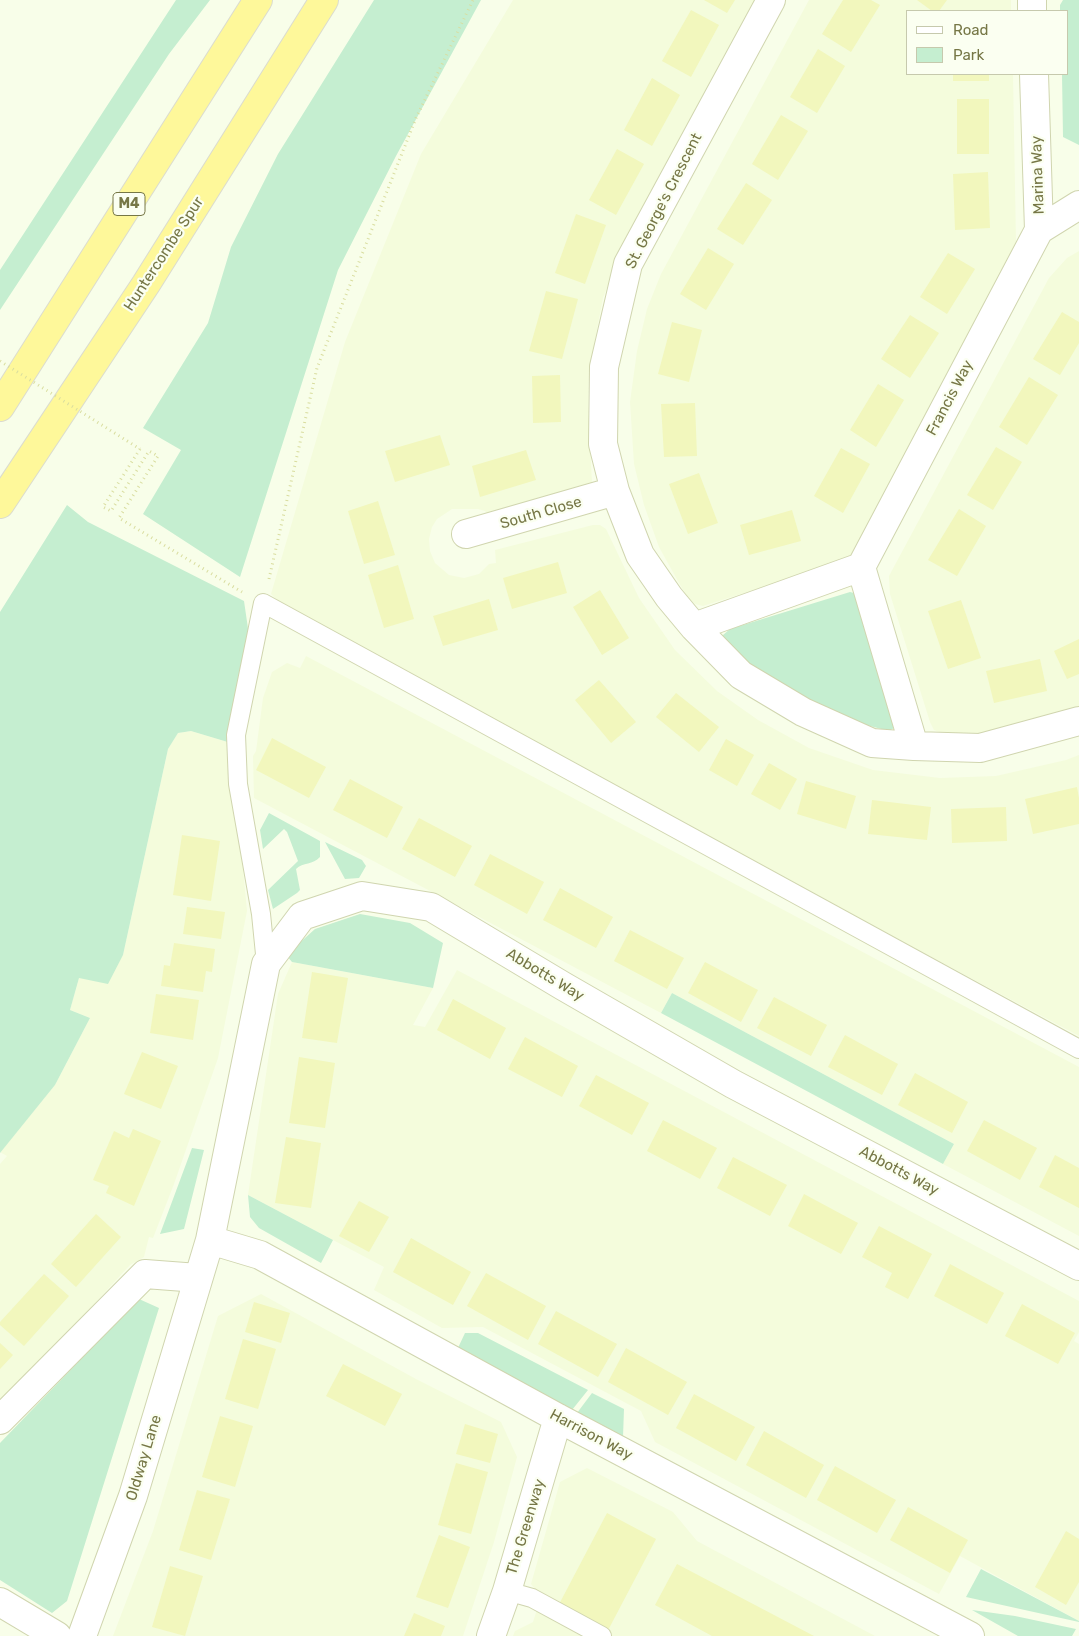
<!DOCTYPE html>
<html>
<head>
<meta charset="utf-8">
<style>
	body { margin:0 }
	#map { position:relative; width:1079px; height:1636px; overflow:hidden; background:#f8fee9; font-family:Rubik,sans-serif }
	canvas { display:block }
	.legend { position:absolute; left:906px; top:10px; width:162px; height:65px; box-sizing:border-box; background:#fbfff1; border:1px solid #c6c9ad; margin:0; padding:6px 9px; list-style:none; font-size:15px; color:#767746 }
	.legend li { display:flex; align-items:center; gap:10px; height:25px }
	.legend b { width:25px; border:1px solid #c6c9ad }
</style>
</head>
<body>
<div id="map">
<canvas width="1079" height="1636"></canvas>
<ul class="legend">
<li><b style="height:6px;background:#fff"></b>Road</li>
<li><b style="height:14px;background:#c5eed0"></b>Park</li>
</ul>
</div>
<script>
const c = document.querySelector('canvas').getContext('2d');
c.lineJoin = 'round';
function fill(path, color) {
  c.fillStyle = color;
  c.fill(path, 'evenodd');
}
function trace(path, color, width, dash) {
  c.strokeStyle = color;
  c.lineWidth = width;
  c.lineCap = dash ? 'butt' : 'round';
  c.setLineDash(dash || []);
  c.stroke(path);
}
function write(font, color, halo, rows, align = 'center') {
  c.font = font + ' Rubik,sans-serif';
  c.lineWidth = 4.5;
  c.setLineDash([]);
  c.textBaseline = 'middle';
  c.strokeStyle = halo;
  c.fillStyle = color;
  for (const [text, x, y, turn = 0] of rows) {
    c.save();
    c.translate(x, y);
    c.rotate((+turn || 0) * Math.PI / 180);
    c.textAlign = isNaN(turn) ? turn : align;
    if (halo) c.strokeText(text, 0, 0);
    c.fillText(text, 0, 0);
    c.restore();
  }
}
const residential = new Path2D(`
	M513 0H759L614 269 603 298 589 371 588 406 592 482 589 493 488 514 485 511 478 509H452L437 519 432 527 429 539 430 551 435 563 449 575 464 578 479 574 489 564 496 563 495 550 593 525H600L606 529 639 598 675 650 717 691 758 720 809 748 873 770 940 778 996 776 1066 760 1079 755V1036L461 705 296 619 271 594 345 342 421 154Z
	M809 0H1011V11H908V74H1013L1016 243 1004 269 852 556 848 560 703 606 695 604 688 598 679 583 659 547 644 505 634 464 630 402 637 351 647 309 661 274Z
	M1079 251V709L1004 730 957 736 946 735 934 730 930 722 890 594 889 576 1049 278 1067 258Z
	M306 656 1079 1067V1236L943 1164 954 1144 672 993 661 1013 254 798 253 756 256 751 263 698 272 672 287 663 300 668Z
	M191 731 231 743 247 911 218 1058 174 1184 153 1238 149 1237 144 1257 130 1265 0 1406V1164L7 1156 0 1152 55 1085 90 1018 70 1010 79 978 123 955 168 749 178 733Z
	M292 962 433 988 413 1025 425 1027 457 970 1079 1301V1332L1074 1341 1079 1344V1621L960 1556 939 1594 655 1442 641 1411 483 1327 442 1328 374 1290 384 1267 248 1195 278 994Z
	M261 1294 416 1379 501 1422 517 1457 494 1542 463 1636H113L153 1531 218 1316Z
	M587 1468 673 1512 697 1541 875 1636H513L515 1631 533 1622 541 1597 531 1584 560 1482Z`);
const green = new Path2D(`
	M176 0H210L169 54 0 310V270Z
	M374 0H481L396 156 338 270 240 577 143 514 181 450 143 428 208 323 231 247 278 154Z
	M1063 0H1079V145L1063 137 1062 74H1068V11H1060V5Z
	M67 505 88 522 244 601 252 656 231 743 191 731 178 733 168 749 123 955 108 984 79 978 70 1010 90 1018 55 1085 0 1153V612Z
	M850 592 858 594 899 725 889 731 836 717 770 683 721 643 723 635 730 629Z
	M269 813 320 841V857C313 865 303 862 296 869L300 890 297 893 273 909 268 890 298 861 287 832 284 829 263 849 260 830Z
	M325 842 362 860 366 866 359 878 345 879Z
	M360 914 410 923 443 943 433 988 292 962 286 955 315 929Z
	M672 993 954 1144 943 1164 661 1013Z
	M192 1148 204 1150 184 1229 160 1234Z
	M248 1195 333 1240 321 1263 259 1228 250 1217Z
	M139 1299 159 1308 67 1601 52 1613 0 1580V1443Z
	M465 1333H478L588 1390 572 1410 457 1350Z
	M592 1393 624 1409 623 1437 577 1413Z
	M981 1569 1079 1621V1622L966 1597Z
	M972 1610 1015 1616 1076 1629 1072 1636H1018Z`);
const building = new Path2D(`
	M704 0H735L727 13Z
	M843 0H871L880 5 851 52 822 34Z
	M917 0H947L939 11H932Z
	M691 10 719 25 691 77 662 61Z
	M818 49 845 66 817 113 790 97Z
	M953 74H989V81H953Z
	M652 78 680 95 652 146 624 130Z
	M957 99H989V154H957Z
	M781 115 808 131 778 180 752 164Z
	M617 149 644 164 616 215 589 200Z
	M988 172 990 228 955 230 953 174Z
	M746 183 772 200 743 245 717 229Z
	M576 214 606 225 585 284 555 273Z
	M708 248 734 264 706 310 680 294Z
	M948 253 975 269 947 314 920 297Z
	M546 291 578 299 562 359 529 351Z
	M1062 312 1079 322V343L1060 375 1033 359Z
	M910 315 939 333 910 378 881 359Z
	M672 322 702 330 689 382 658 374Z
	M560 375 561 422 533 423 532 376Z
	M1029 377 1058 395 1027 445 999 427Z
	M878 384 904 400 876 447 850 430Z
	M695 403 697 456 664 457 661 404Z
	M440 435 450 465 395 482 385 451Z
	M996 447 1022 462 993 510 967 495Z
	M841 448 870 464 843 513 814 496Z
	M526 450 536 480 480 497 472 466Z
	M699 473 718 523 688 534 669 484Z
	M378 501 395 555 364 564 348 511Z
	M959 509 986 526 957 576 928 560Z
	M792 510 801 541 749 555 740 525Z
	M558 562 567 593 512 609 503 578Z
	M398 565 414 619 384 628 368 575Z
	M600 590 629 638 602 655 573 607Z
	M489 599 498 630 443 646 433 616Z
	M961 600 981 658 948 669 928 611Z
	M1079 639V674L1067 679 1054 651Z
	M1040 659 1047 691 994 703 986 671Z
	M599 680 636 722 611 743 575 700Z
	M676 693 719 727 699 752 656 717Z
	M272 738 326 767 309 798 256 770Z
	M726 739 754 755 737 786 709 770Z
	M769 763 797 779 780 810 751 794Z
	M350 779 403 807 387 838 333 810Z
	M806 781 856 796 846 829 797 814Z
	M1077 787 1079 798V824L1033 834 1025 799Z
	M872 800 931 807 927 840 868 834Z
	M1006 807 1007 841 952 843 951 809Z
	M419 818 472 846 455 877 402 849Z
	M182 835 220 841 211 901 173 895Z
	M490 854 544 882 527 914 474 885Z
	M560 888 613 917 596 948 543 920Z
	M187 907 225 912 221 939 183 934Z
	M630 930 684 958 667 989 614 961Z
	M174 943 215 949 212 972 206 971 203 992 161 986 164 965 170 966Z
	M705 962 758 990 741 1022 688 993Z
	M312 972 348 978 337 1043 302 1038Z
	M156 994 199 1000 193 1040 150 1033Z
	M774 997 827 1025 811 1056 757 1028Z
	M453 999 506 1028 490 1059 437 1030Z
	M845 1035 898 1064 882 1095 828 1067Z
	M525 1037 578 1066 562 1097 508 1069Z
	M142 1052 178 1066 161 1109 124 1094Z
	M299 1057 335 1063 325 1128 289 1123Z
	M915 1073 968 1102 952 1133 898 1105Z
	M596 1075 649 1103 632 1135 579 1106Z
	M663 1120 717 1148 700 1179 647 1151Z
	M984 1120 1037 1148 1020 1180 967 1151Z
	M133 1129 161 1141 134 1206 106 1193 109 1186 93 1180 114 1131 129 1138Z
	M286 1137 321 1143 311 1208 275 1203Z
	M1055 1155 1079 1168V1208L1039 1187Z
	M733 1157 787 1185 770 1216 717 1188Z
	M804 1194 858 1223 841 1254 788 1226Z
	M359 1201 389 1217 369 1252 339 1236Z
	M96 1214 121 1237 76 1287 51 1264Z
	M879 1226 932 1254 908 1299 885 1287 892 1273 862 1257Z
	M411 1238 471 1272 453 1305 393 1272Z
	M950 1264 1004 1293 987 1324 934 1296Z
	M486 1273 546 1306 528 1340 467 1306Z
	M44 1274 69 1296 24 1346 0 1325V1322Z
	M254 1302 290 1313 281 1343 245 1332Z
	M1022 1304 1075 1333 1058 1364 1005 1336Z
	M556 1311 617 1344 598 1377 538 1344Z
	M243 1339 276 1349 258 1409 225 1399Z
	M0 1343 13 1355 0 1369Z
	M626 1348 687 1382 668 1415 608 1382Z
	M343 1364 402 1394 385 1426 326 1396Z
	M694 1394 755 1427 736 1461 676 1428Z
	M220 1416 253 1426 235 1487 202 1477Z
	M465 1424 498 1434 490 1463 456 1454Z
	M764 1431 824 1465 806 1498 746 1465Z
	M456 1463 488 1472 471 1534 438 1525Z
	M835 1466 896 1500 877 1533 817 1500Z
	M197 1490 230 1499 211 1560 179 1550Z
	M908 1507 968 1540 950 1573 890 1540Z
	M607 1513 656 1539 605 1636 556 1610Z
	M1066 1531 1079 1539V1582L1066 1605 1035 1587Z
	M439 1535 470 1547 448 1608 416 1597Z
	M677 1564 814 1636H712L655 1605Z
	M170 1566 203 1576 185 1636 152 1627Z
	M414 1613 445 1626 441 1636H404Z`);
const path = new Path2D(`
	M140 449 103 507 111 511 149 451 158 456 119 518 242 592
	M269 579 317 368 416 118 473 0`);
const service = new Path2D(`
	M266 964 261 914 238 784 236 735 263 603 1079 1049
	M507 1591 532 1598 602 1636`);
const minor = new Path2D(`
	M771 0 628 264 604 367 603 444 615 491 640 555 669 597 694 627 741 675 803 712 872 743 914 746 980 748 1079 721
	M1032 0V11
	M1034 74 1039 230 1079 205
	M466 534 615 491
	M861 567 1039 230
	M861 567 914 746
	M694 627 861 567
	M210 1240 260 1255 558 1418 970 1636
	M0 1420 145 1274 198 1278
	M0 1602 57 1636
	M82 1636 133 1496 210 1240 266 964 302 916 362 896 431 907 563 986 733 1084 1079 1266
	M491 1636 507 1591 558 1418`);
const motorway = new Path2D(`
	M0 407 258 0
	M0 504 146 284 324 0`);
const pathBridge = new Path2D(`
	M0 361 140 449`);
const shields = [
	[129,204,32]
];
const shieldNames = [
	["M4",129,204]
];
const streetNames = [
	["Marina Way",1038,175,-92],
	["St. George's Crescent",664,201,-63],
	["Huntercombe Spur",164,254,-57],
	["Francis Way",950,398,-62],
	["South Close",541,513,-16],
	["Abbotts Way",545,975,31],
	["Abbotts Way",899,1171,28],
	["Harrison Way",591,1435,28],
	["Oldway Lane",144,1458,-73],
	["The Greenway",526,1527,-73]
];
fill(residential, '#f4fcdc');
fill(green, '#c5eed0');
fill(building, '#f2f7bd');
trace(service, '#d0d5af', 20);
trace(minor, '#d0d5af', 30);
trace(motorway, '#dbdccf', 30);
trace(path, '#d9dd9f', 3, [1, 4]);
trace(service, '#fff', 18);
trace(minor, '#fff', 28);
trace(motorway, '#fef89a', 28);
trace(pathBridge, '#d9dd9f', 3, [1, 4]);
for (const [x, y, w] of shields) {
  const box = new Path2D();
  box.roundRect(x - w / 2, y - 11.5, w, 23, 4);
  c.fillStyle = '#fbfff1';
  c.fill(box);
  trace(box, '#767746', 1);
}
write('bold 14px', '#767746', null, shieldNames);
write('15px', '#767746', '#fbfff1', streetNames);
</script>
</body>
</html>
